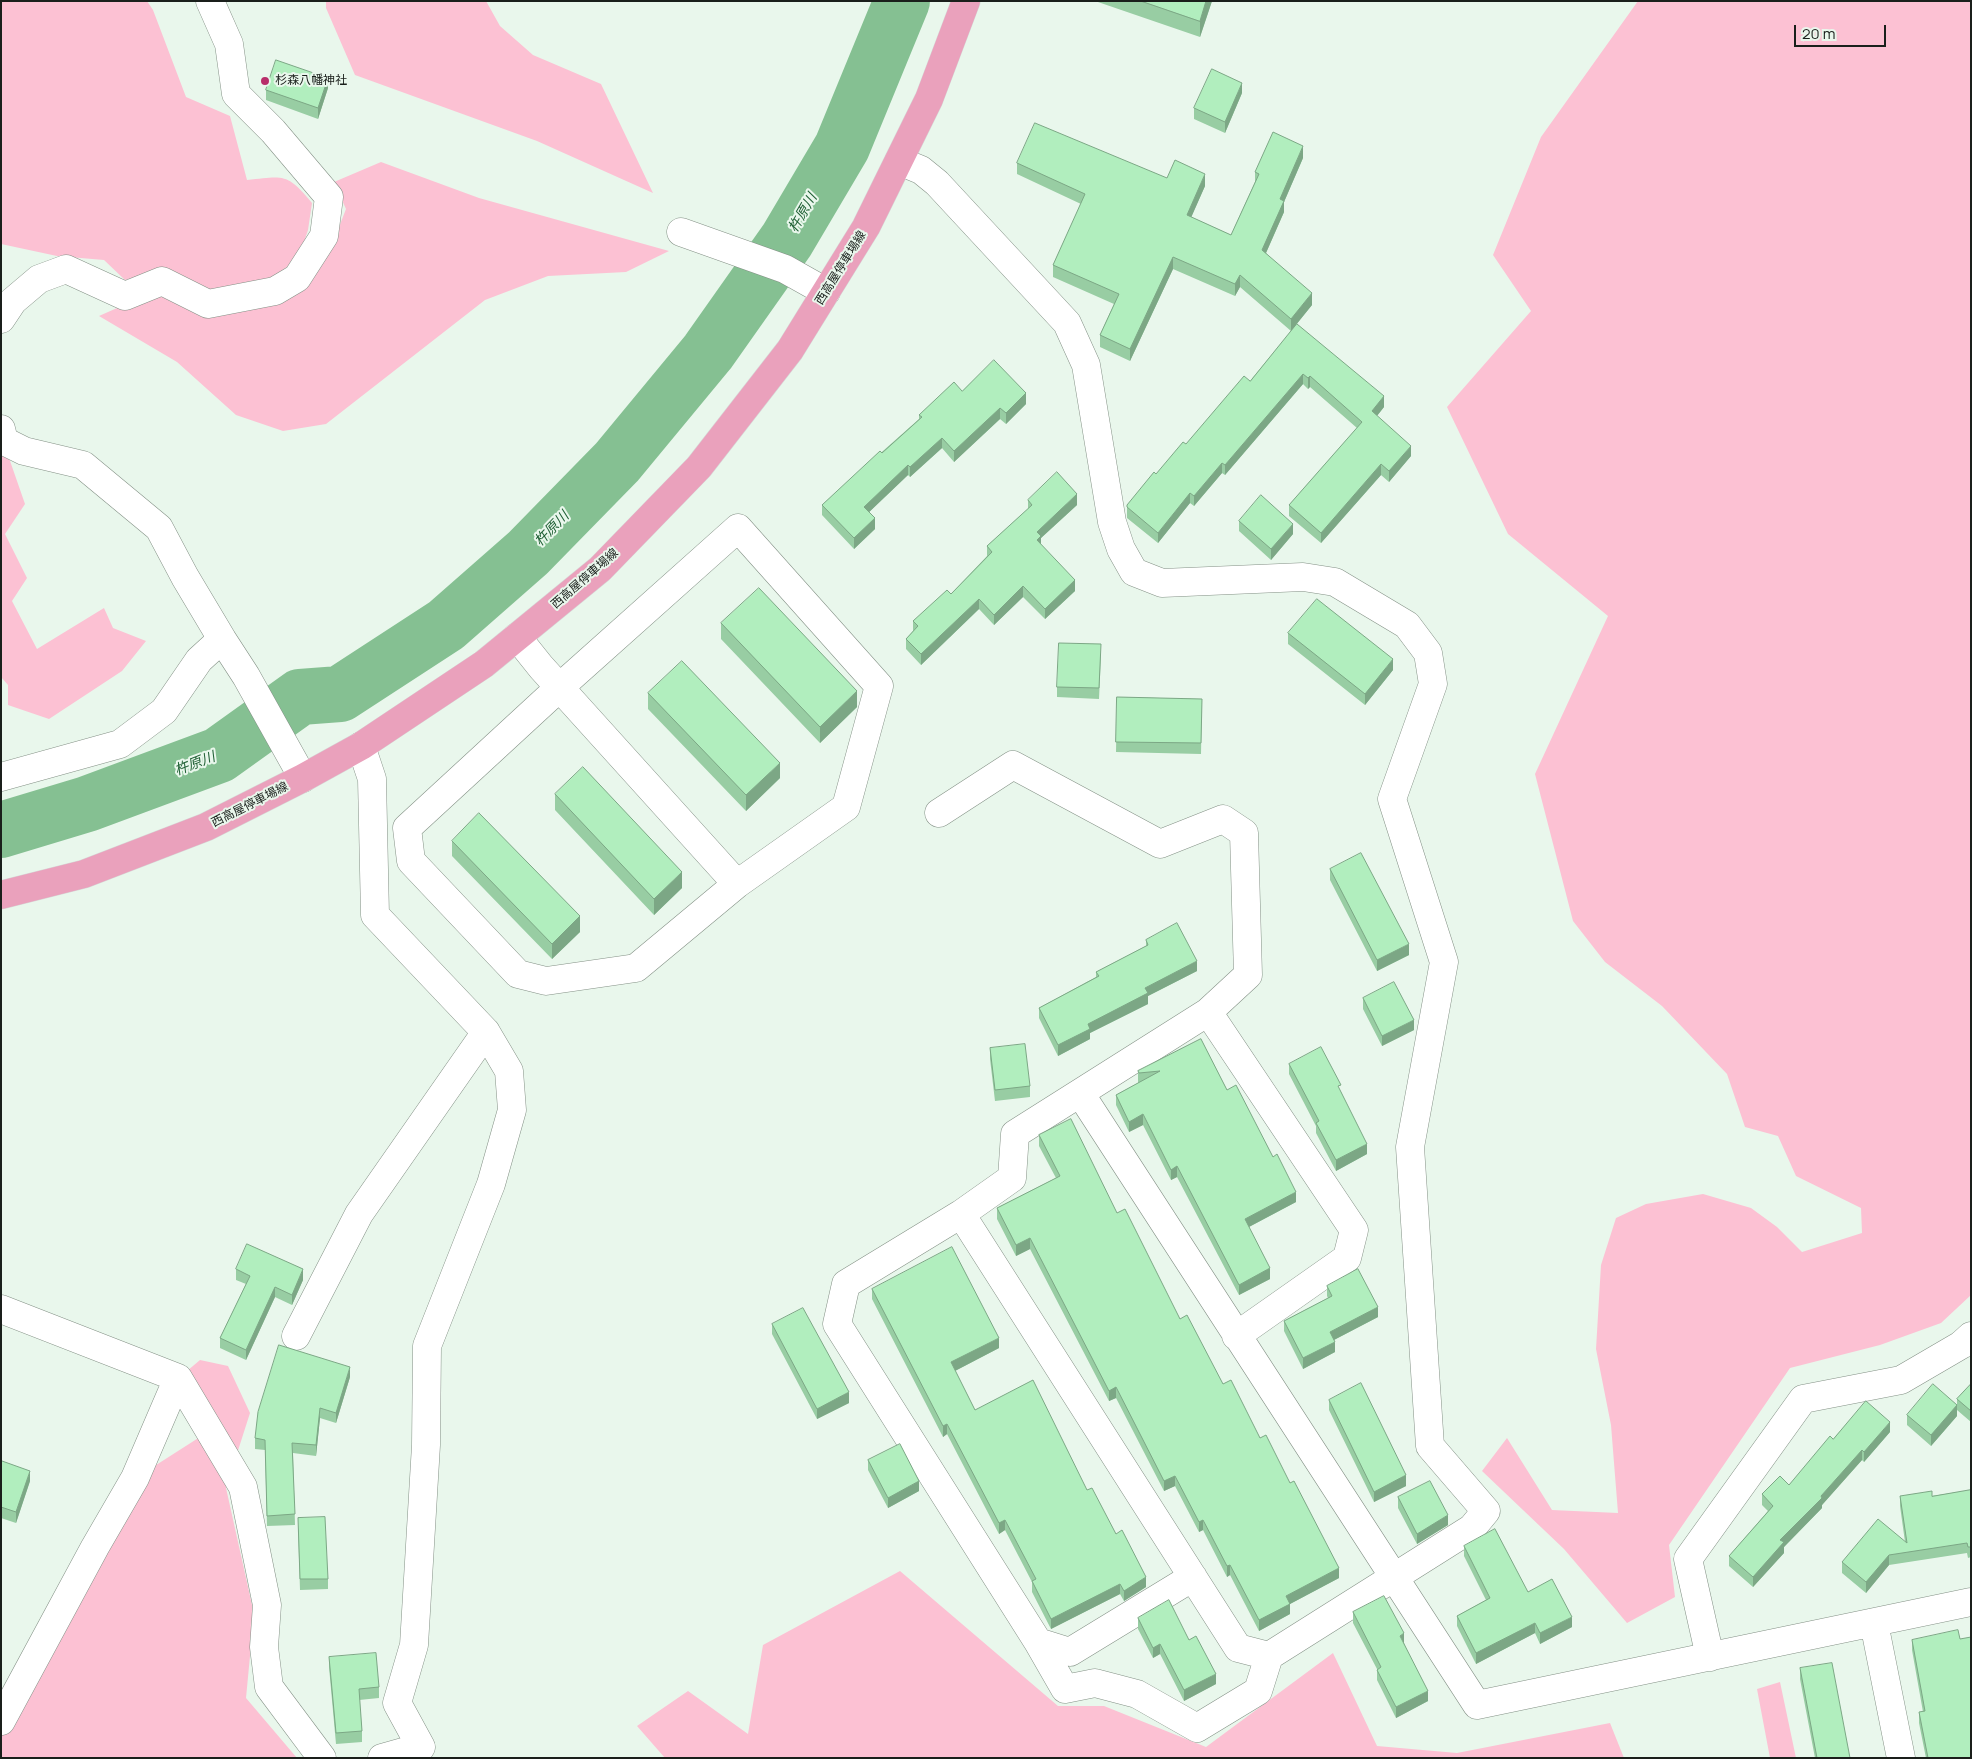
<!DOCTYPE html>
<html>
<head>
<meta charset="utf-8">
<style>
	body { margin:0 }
	#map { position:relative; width:1972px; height:1759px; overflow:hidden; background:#e9f7ec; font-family:Manrope,sans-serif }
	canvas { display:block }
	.frame { position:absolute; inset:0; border:2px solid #1a1f1b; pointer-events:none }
	.scale { position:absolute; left:1794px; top:25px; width:92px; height:22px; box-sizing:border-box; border:2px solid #1a1f1b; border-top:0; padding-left:6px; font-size:15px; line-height:18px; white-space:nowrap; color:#1a1f1b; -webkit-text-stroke:4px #e9f7ec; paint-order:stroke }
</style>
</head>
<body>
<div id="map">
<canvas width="1972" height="1759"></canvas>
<div class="frame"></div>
<div class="scale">20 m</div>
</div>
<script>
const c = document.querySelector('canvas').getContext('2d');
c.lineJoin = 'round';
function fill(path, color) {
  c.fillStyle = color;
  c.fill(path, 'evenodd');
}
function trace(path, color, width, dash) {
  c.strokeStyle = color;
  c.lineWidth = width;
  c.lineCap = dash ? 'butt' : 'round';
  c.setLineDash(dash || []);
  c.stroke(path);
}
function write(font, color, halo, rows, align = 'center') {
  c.font = font + ' Manrope,"Noto Sans JP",sans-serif';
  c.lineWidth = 4;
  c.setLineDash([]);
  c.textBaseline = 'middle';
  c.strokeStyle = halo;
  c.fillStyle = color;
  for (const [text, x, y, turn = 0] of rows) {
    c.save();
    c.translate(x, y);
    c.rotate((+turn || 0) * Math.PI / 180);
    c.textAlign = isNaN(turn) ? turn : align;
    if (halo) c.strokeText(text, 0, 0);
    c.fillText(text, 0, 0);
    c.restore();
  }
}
const green = new Path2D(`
	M1 1H147L153 10 186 97 230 116 247 180C285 176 287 173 312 203L308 230 299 257 261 288 207 297 157 273 125 280 104 260 57 256 1 244Z
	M326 1H486L500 26 533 55 601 84 653 193 537 141 355 75 326 8Z
	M1638 1H1971V1295L1941 1323 1880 1345 1790 1368 1669 1545 1675 1597 1627 1623 1564 1549 1482 1471 1507 1438 1552 1510 1618 1513 1611 1425 1596 1349 1601 1265 1616 1218 1646 1204 1703 1194 1751 1208 1777 1227 1802 1252 1862 1233 1861 1208 1796 1176 1778 1136 1745 1127 1727 1074 1662 1006 1605 962 1573 921 1535 774 1608 616 1508 534 1447 407 1531 311 1493 255 1541 137Z
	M381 162 479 198 669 251 626 272 548 276 485 300 326 424 283 431 236 415 177 362 99 316 160 289 272 301 334 240 346 209 334 182Z
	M1 435 25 504 5 534 27 578 12 601 37 649 104 608 113 628 146 641 122 671 49 719 8 705V685L1 677Z
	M200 1360 228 1366 250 1413 226 1488 254 1614 246 1698 297 1758H1V1732L153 1467 214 1428 180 1377Z
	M900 1571 1058 1706H1104L1206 1747 1333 1653 1377 1746 1457 1753 1610 1723 1624 1758H665L637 1726 688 1691 748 1734 763 1645Z
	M1780 1682 1796 1758H1770L1757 1689Z`);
const river = new Path2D(`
	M1 830 87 804 219 755 300 697 340 694 446 625 528 553 617 462 708 352 787 240 842 147 902 1`);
const minor = new Path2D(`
	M899 161 921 170 937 183 1067 323 1086 365 1112 522 1121 549 1134 572 1162 583 1303 577 1335 582 1407 625 1428 653 1433 684 1392 799 1444 962 1410 1147 1430 1446 1486 1511 1472 1528 1269 1656 1238 1648 961 1214
	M681 232 785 269 826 292
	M1 319 13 301 39 279 66 269 125 296 162 281 208 304 275 291 297 278 324 236 329 197 273 131 236 94 229 44 210 1
	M1 429 4 441 24 451 83 465 159 528 185 577 222 639
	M738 528 879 686 846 807 737 884 636 968 546 981 518 974 411 861 407 828 560 687Z
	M517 637 541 667 737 884
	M361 746 372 779 375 915 486 1032 509 1071 512 1110 491 1184 427 1346 426 1445 414 1645 397 1703 421 1747 382 1758
	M1 777 120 744 164 711 199 660 222 639 246 676 303 778
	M939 813 1013 765 1160 844 1223 819 1244 833 1248 975 1208 1012
	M1080 1093 1477 1705 1971 1602
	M1 1309 178 1378 243 1487 267 1605 264 1647 269 1687 322 1758
	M296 1336 359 1214 486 1032
	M1193 1577 1070 1652 1038 1642 837 1324 846 1284 961 1214 1012 1178 1015 1134 1208 1012 1354 1230 1347 1258 1236 1336
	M1874 1623 1901 1758
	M1038 1642 1065 1689 1095 1683 1137 1694 1197 1728 1258 1691 1269 1656
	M1710 1657 1688 1559 1803 1399 1901 1380 1961 1345 1971 1336
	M1 1721 95 1547 135 1478 178 1378`);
const major = new Path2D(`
	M1 895 84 874 206 827 303 778 361 746 484 664 600 569 699 467 790 350 866 227 929 99 966 1`);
const wall = new Path2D(`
	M1095 1H1212L1200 37Z
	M328 88 318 119 266 100V90Z
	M1242 93 1225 133 1194 119V108Z
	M1303 158 1284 202V212L1266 253 1312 305 1291 331 1240 287 1235 296 1173 269 1130 361 1100 347V335L1114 304 1053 277V265L1081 204 1017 174V163L1167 178 1205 186 1191 217 1231 235 1255 182V172Z
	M1297 324 1384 407 1377 416 1411 456 1389 482 1381 475 1321 543 1289 516V505L1357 428 1310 387 1308 389 1303 384 1225 475 1222 473 1194 506 1190 503 1158 543 1127 518V505L1156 474 1250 381Z
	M962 391 1026 404 1006 424 1000 419 954 462 942 448 910 477 908 475 869 512 875 529 854 549 822 515V505L919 419V415Z
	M1028 500 1077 505 1041 538V545L1075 591 1045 619 1023 597 994 625 979 609 921 665 906 649V639L913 631V621L951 594 987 556V546L1028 509Z
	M1239 521 1293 534 1271 560 1239 531Z
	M721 623 857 707 820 743 721 639Z
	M1288 633 1393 670 1365 705 1288 644Z
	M1101 654 1099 699 1057 697V687Z
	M648 693 780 778 746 811 648 709Z
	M1117 697 1202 699 1201 754 1116 752Z
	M555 794 682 888 654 915 555 810Z
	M452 841 580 932 552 959 452 856Z
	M1330 869 1409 955 1377 971 1330 880Z
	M1146 940 1197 971 1148 996V1004L1090 1033V1039L1058 1056 1039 1018V1008L1096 977V972L1146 946Z
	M1363 998 1414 1030 1382 1046 1363 1009Z
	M1201 1039 1227 1090 1296 1202 1249 1227 1270 1279 1239 1295 1177 1177 1171 1180 1143 1125 1129 1132 1116 1105V1095L1138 1083V1071Z
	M990 1048 1030 1086V1097L995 1101 990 1059Z
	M1289 1064 1341 1092 1367 1154 1336 1171 1316 1133V1126L1289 1074Z
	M1039 1135 1117 1213 1180 1319 1223 1384 1260 1438 1339 1578 1290 1604V1614L1259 1631 1230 1575 1227 1577 1203 1530 1199 1532 1175 1486 1164 1491 1116 1398 1109 1401 1030 1249 1016 1256 997 1219V1208L1056 1178 1039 1146Z
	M236 1269 303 1280 292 1305 275 1297 246 1360 220 1348V1338L246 1284 236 1280Z
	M1327 1286 1378 1317 1334 1340 1335 1352 1303 1369 1284 1331V1321L1328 1298 1327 1296Z
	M872 1289 999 1348 955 1371 975 1410 1087 1490 1116 1534 1146 1587 1124 1601 1120 1594 1051 1629 1032 1592V1582L1005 1530 999 1534 947 1434 943 1437 872 1299Z
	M772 1324 849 1403 817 1419 772 1334Z
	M350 1377 336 1423 320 1418 316 1456 293 1453 295 1525 267 1526 265 1450 255 1449V1438Z
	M1971 1384V1422L1957 1410V1416L1931 1446 1907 1425V1415L1957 1405V1399Z
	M1329 1400 1406 1486 1374 1502 1329 1410Z
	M1890 1432 1864 1462 1862 1460 1822 1505V1508L1784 1547V1553L1753 1587 1729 1566V1556L1768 1511 1762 1505V1494L1789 1485 1833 1439Z
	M868 1460 919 1491 888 1508 868 1470Z
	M1 1464 30 1481 16 1523 1 1518Z
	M1971 1490V1557L1968 1558 1967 1553 1889 1565 1866 1593 1842 1573V1562L1905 1542 1900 1506V1496H1932Z
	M1398 1497 1448 1525 1417 1544 1398 1508Z
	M298 1528 328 1579V1589L300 1590Z
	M1464 1546 1528 1592 1572 1627 1540 1644 1535 1633 1476 1664 1457 1626V1616L1486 1600 1464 1556Z
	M1353 1612 1404 1643 1428 1701 1396 1718 1377 1680V1669L1353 1623Z
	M1138 1618 1189 1640 1216 1684 1184 1701 1160 1654 1153 1658 1138 1629Z
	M1960 1639 1971 1758H1926L1919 1723V1712H1923L1912 1650V1640Z
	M329 1657 379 1687V1698L359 1700 362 1731V1742L336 1744 329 1667Z
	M1800 1668 1850 1758H1815L1800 1679Z`);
const shadedWall = new Path2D(`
	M1206 1H1212L1200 37V21Z
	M328 78V88L318 119V108Z
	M1242 83V93L1225 133V122Z
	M1303 146V158L1284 202V212L1262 262V250L1280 199Z
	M1205 174V186L1187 227V215Z
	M1173 257V269L1130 361V349Z
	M1240 275V287L1235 296V284Z
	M1312 293V305L1291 331V319Z
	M1303 374V384L1225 475V465Z
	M1310 376V387L1308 389V378Z
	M1026 393V404L1006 424V413Z
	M1384 396V407L1372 422V411Z
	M1000 408V419L954 462V451Z
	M942 438V448L910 477V467Z
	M1411 446V456L1389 482V471Z
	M1222 463V473L1194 506V496Z
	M1381 464V475L1321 543V533Z
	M908 465V475L864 517V507Z
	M1190 493V503L1158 543V533Z
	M1077 494V505L1041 538V546L1037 540V532Z
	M875 518V529L854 549V538Z
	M1293 524V534L1271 560V549Z
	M1075 580V591L1045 619V609Z
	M1023 586V597L994 625V615Z
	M979 599V609L921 665V654Z
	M1393 659V670L1365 705V694Z
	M857 691V707L820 743V727Z
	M780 763V778L746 811V795Z
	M682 872V888L654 915V899Z
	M580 916V932L552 959V944Z
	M1409 944V955L1377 971V960Z
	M1197 961V971L1148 996V1004L1090 1033V1039L1058 1056V1045L1088 1024 1145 988Z
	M1414 1020V1030L1382 1046V1036Z
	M1143 1114V1125L1129 1132V1122Z
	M1367 1144V1154L1336 1171V1160Z
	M1177 1166V1177L1171 1180V1170Z
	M1296 1192V1202L1245 1229V1219Z
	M1030 1238V1249L1016 1256V1245Z
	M1270 1268V1279L1239 1295V1285Z
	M303 1269V1280L292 1305V1295Z
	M275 1287V1297L246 1360V1350Z
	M1378 1307V1317L1330 1342V1332Z
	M999 1338V1348L951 1373V1362Z
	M1335 1342V1352L1303 1369V1358Z
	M350 1367V1377L336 1423V1413Z
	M1116 1387V1398L1109 1401V1391Z
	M849 1392V1403L817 1419V1409Z
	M1957 1405V1416L1931 1446V1435Z
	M320 1408V1418L316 1456V1445Z
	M1890 1422V1432L1864 1462V1452Z
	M947 1424V1434L943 1437V1426Z
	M1862 1450V1460L1822 1505V1508L1784 1547V1553L1753 1587V1577L1780 1540 1821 1496Z
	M30 1471V1481L16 1523V1512Z
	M1406 1475V1486L1374 1502V1492Z
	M1175 1476V1486L1164 1491V1481Z
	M919 1481V1491L888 1508V1498Z
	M1448 1515V1525L1417 1544V1534Z
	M1005 1520V1530L999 1534V1523Z
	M1203 1520V1530L1199 1532V1522Z
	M1889 1555V1565L1866 1593V1582Z
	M1230 1565V1575L1227 1577V1566Z
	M1339 1568V1578L1290 1604V1614L1259 1631V1620L1286 1596Z
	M1146 1577V1587L1124 1601V1591Z
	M1120 1584V1594L1051 1629V1619Z
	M1572 1617V1627L1540 1644V1633Z
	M1535 1623V1633L1476 1664V1653Z
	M1404 1633V1644L1400 1636Z
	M1160 1644V1654L1153 1658V1648Z
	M1216 1674V1684L1184 1701V1690Z
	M1428 1691V1701L1396 1718V1707Z`);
const building = new Path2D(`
	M1141 1H1206L1200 21Z
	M276 60 328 78 318 108 266 90Z
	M1212 69 1242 83 1225 122 1194 108Z
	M1035 123 1167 178 1175 160 1205 174 1187 215 1231 235 1259 174 1255 172 1273 132 1303 146 1280 199 1284 201 1262 250 1312 293 1291 319 1240 275 1235 284 1173 257 1130 349 1100 335 1119 294 1053 265 1085 194 1017 163Z
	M1297 324 1384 396 1372 411 1411 446 1389 471 1381 464 1321 533 1289 505 1362 422 1310 376 1308 378 1303 374 1225 465 1222 463 1194 496 1190 493 1158 533 1127 507V505L1154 472 1156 474 1183 442 1186 444 1244 376 1250 381Z
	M994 360 1026 393 1006 413 1000 408 954 451 942 438 910 467 908 465 864 507 875 518 854 538 822 505 880 451 882 453 922 417 919 415 954 382 962 391Z
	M1057 472 1077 494 1037 532 1041 536 1037 540 1075 580 1045 609 1023 586 994 615 979 599 921 654 906 639 918 626 913 621 947 590 951 594 992 552 987 546 1032 505 1028 500Z
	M1261 495 1293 524 1271 549 1239 521Z
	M759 588 857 691 820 727 721 623Z
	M1317 599 1393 659 1365 694 1288 633Z
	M1059 643 1101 644 1099 688 1057 687Z
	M682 661 780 763 746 795 648 693Z
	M1117 697 1202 699 1201 743 1116 742Z
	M583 767 682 872 654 899 555 794Z
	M479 813 580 916 552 944 452 841Z
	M1361 853 1409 944 1377 960 1330 869Z
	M1177 923 1197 961 1145 988 1148 993 1088 1024 1090 1029 1058 1045 1039 1008 1099 976 1096 972 1148 945 1146 940Z
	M1394 982 1414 1020 1382 1036 1363 998Z
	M1201 1039 1227 1090 1236 1085 1273 1157 1277 1154 1296 1192 1245 1219 1270 1268 1239 1285 1177 1166 1171 1170 1143 1114 1129 1122 1116 1095 1160 1071 1139 1073 1138 1071Z
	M1025 1044 1030 1086 995 1090 990 1048Z
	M1321 1047 1341 1085 1338 1086 1367 1144 1336 1160 1316 1123 1319 1121 1289 1064Z
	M1071 1119 1117 1213 1125 1209 1180 1319 1187 1315 1223 1384 1231 1380 1260 1438 1266 1435 1290 1483 1294 1481 1339 1568 1286 1596 1290 1604 1259 1620 1230 1565 1227 1566 1203 1520 1199 1522 1175 1476 1164 1481 1116 1387 1109 1391 1030 1238 1016 1245 997 1208 1060 1176 1039 1135Z
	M247 1244 303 1269 292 1295 275 1287 246 1350 220 1338 250 1276 236 1269Z
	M952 1247 999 1338 951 1362 975 1410 1033 1380 1087 1490 1092 1488 1116 1534 1122 1530 1146 1577 1124 1591 1120 1584 1051 1619 1032 1581 1036 1579 1005 1520 999 1523 947 1424 943 1426 872 1289Z
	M1358 1269 1378 1307 1330 1332 1335 1342 1303 1358 1284 1321 1332 1296 1327 1286Z
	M803 1308 849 1392 817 1409 772 1324Z
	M279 1345 350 1367 336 1413 320 1408 316 1445 292 1443 295 1514 267 1516 265 1440 255 1438 258 1412Z
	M1361 1383 1406 1475 1374 1492 1329 1400Z
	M1933 1384 1957 1405 1931 1435 1907 1415Z
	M1971 1384V1411L1957 1399Z
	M1866 1401 1890 1422 1864 1452 1862 1450 1821 1496 1822 1498 1780 1540 1784 1542 1753 1577 1729 1556 1773 1506 1762 1494 1780 1476 1789 1485 1830 1436 1833 1439Z
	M900 1444 919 1481 888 1498 868 1460Z
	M2 1461 30 1471 16 1512 1 1507V1464Z
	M1430 1481 1448 1515 1417 1534 1398 1497Z
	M1971 1490V1547H1968L1967 1543 1889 1555 1866 1582 1842 1562 1878 1519 1907 1543 1900 1496 1932 1491V1496Z
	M325 1517 328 1579H300L298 1518Z
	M1495 1529 1528 1592 1552 1579 1572 1617 1540 1633 1535 1623 1476 1653 1457 1616 1490 1598 1464 1546Z
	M1384 1596 1404 1633 1400 1636 1428 1691 1396 1707 1377 1670 1381 1667 1353 1612Z
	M1169 1600 1189 1640 1196 1636 1216 1674 1184 1690 1160 1644 1153 1648 1138 1618Z
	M1958 1630 1960 1639 1971 1637V1758H1928L1919 1712 1925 1711 1912 1640Z
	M376 1653 379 1687 359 1689 362 1731 336 1733 329 1657Z
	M1832 1663 1850 1758H1817L1800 1668Z`);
const markers = [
	[265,81,5,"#b82e6a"]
];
const poiNames = [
	["杉森八幡神社",275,81]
];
const streetNames = [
	["西高屋停車場線",841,268,-58],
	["西高屋停車場線",585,579,-41],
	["西高屋停車場線",250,805,-27]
];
const waterNames = [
	["杵原川",803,213,-60],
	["杵原川",552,529,-46],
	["杵原川",195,764,-21]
];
fill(green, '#fcc1d3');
trace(river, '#85c092', 56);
trace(minor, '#849186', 29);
trace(major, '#d6d7d6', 29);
trace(minor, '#fff', 28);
trace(major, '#eaa1bc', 28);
fill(wall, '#98cda3');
fill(shadedWall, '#7ca785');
fill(building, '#b1eebe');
trace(building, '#7ca785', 1);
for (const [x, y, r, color] of markers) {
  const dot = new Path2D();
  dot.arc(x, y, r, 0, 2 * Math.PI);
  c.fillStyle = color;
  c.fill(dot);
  trace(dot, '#e9f7ec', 2);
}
write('12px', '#1a1f1b', '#e9f7ec', poiNames, 'left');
write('12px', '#1a1f1b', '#e9f7ec', streetNames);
write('italic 14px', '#216136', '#e9f7ec', waterNames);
</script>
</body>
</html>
